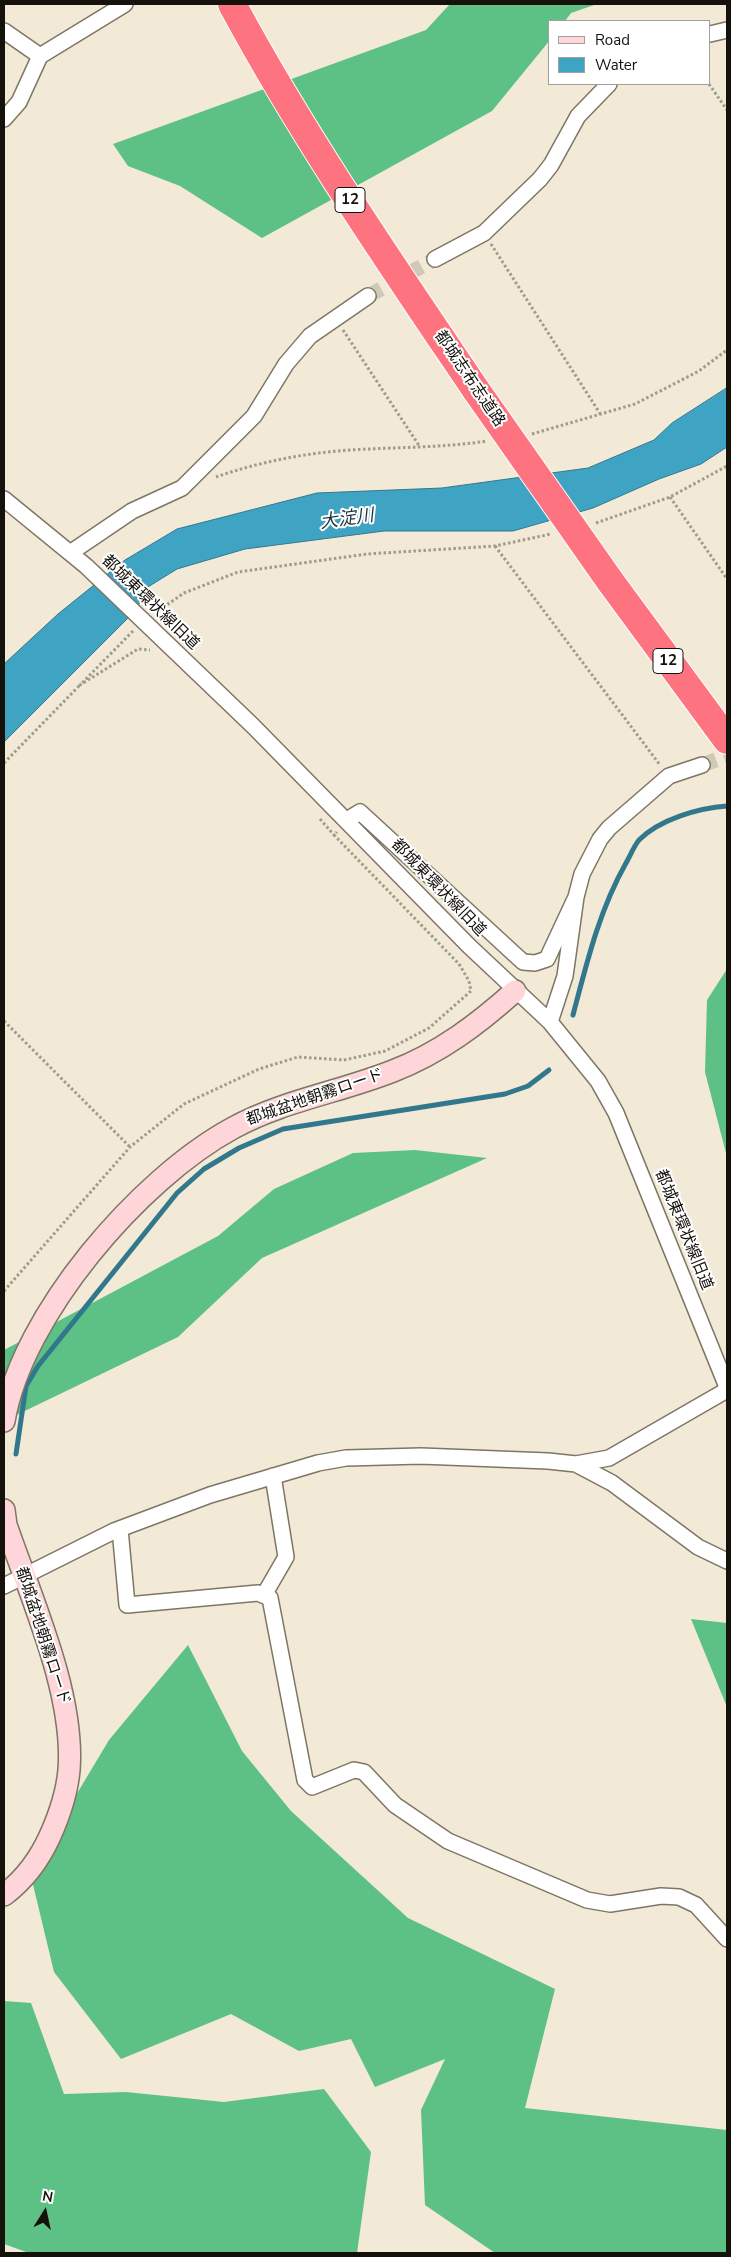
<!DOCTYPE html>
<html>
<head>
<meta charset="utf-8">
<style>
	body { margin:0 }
	#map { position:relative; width:731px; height:2257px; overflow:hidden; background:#f2e9d6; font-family:"Nunito Sans",sans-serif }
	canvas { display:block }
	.frame { position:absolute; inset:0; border:5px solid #15120c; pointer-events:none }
	.legend { position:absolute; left:548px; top:20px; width:162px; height:65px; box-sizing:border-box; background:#fff; border:1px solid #a1a09e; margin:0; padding:6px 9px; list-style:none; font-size:15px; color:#15120c }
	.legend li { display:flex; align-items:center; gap:10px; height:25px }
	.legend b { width:25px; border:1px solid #a1a09e }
	.north { position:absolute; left:20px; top:2187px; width:50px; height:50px; -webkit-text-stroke:4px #fff; paint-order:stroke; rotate:10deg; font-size:14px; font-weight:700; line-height:20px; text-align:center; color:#15120c }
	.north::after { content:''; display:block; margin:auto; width:18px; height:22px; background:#15120c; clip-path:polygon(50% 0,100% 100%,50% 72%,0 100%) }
</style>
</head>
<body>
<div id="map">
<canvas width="731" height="2257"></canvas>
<div class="frame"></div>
<ul class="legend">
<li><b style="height:6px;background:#fed5d9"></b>Road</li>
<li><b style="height:14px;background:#3fa4c3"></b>Water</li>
</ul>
<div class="north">N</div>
</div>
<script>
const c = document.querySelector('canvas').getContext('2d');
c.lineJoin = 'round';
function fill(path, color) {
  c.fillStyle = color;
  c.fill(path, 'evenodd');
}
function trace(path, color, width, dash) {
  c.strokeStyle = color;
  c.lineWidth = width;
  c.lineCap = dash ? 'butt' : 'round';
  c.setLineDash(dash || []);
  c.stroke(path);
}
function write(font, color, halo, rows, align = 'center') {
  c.font = font + ' "Nunito Sans","Noto Sans JP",sans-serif';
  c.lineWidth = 4;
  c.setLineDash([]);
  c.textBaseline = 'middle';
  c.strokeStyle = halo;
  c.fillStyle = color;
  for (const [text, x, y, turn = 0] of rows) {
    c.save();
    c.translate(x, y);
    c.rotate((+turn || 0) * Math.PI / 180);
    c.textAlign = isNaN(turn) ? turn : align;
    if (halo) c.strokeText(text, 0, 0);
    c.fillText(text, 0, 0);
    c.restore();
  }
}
const forest = new Path2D(`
	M450 4H597L571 13 565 21H550V40L492 111 262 238 180 186 128 166 113 144 426 30Z
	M727 969V1157L705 1072 707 1000Z
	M415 1150 487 1158 262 1258 178 1337 4 1421V1350L218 1236 274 1189 353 1153Z
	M691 1619 727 1623V1707Z
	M188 1645 242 1751 291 1811 408 1918 555 1989 525 2108 727 2130V2253H495L425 2205 421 2110 445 2059 375 2087 351 2039 299 2051 231 2014 121 2059 54 1972 30 1872 109 1740Z
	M4 2001 31 2003 64 2094 126 2092 224 2102 324 2089 371 2152 357 2253H29L4 2244Z`);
const water = new Path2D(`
	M727 388V447L701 464 659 479 593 508 513 531H384L245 549 177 569 143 590 138 608 4 742V664L58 614 125 560 177 529 317 493 442 488 588 468 654 440 672 423Z`);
const stream = new Path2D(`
	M573 1015C587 962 599 911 626 863 630 856 634 846 639 840 660 819 699 808 727 806
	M16 1454 26 1386 38 1366 177 1193 204 1169 239 1148 283 1129 505 1094 528 1086 549 1070`);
const streetTunnel = new Path2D(`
	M368 296 435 259
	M702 765 727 756`);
const path = new Path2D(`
	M709 84 727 110
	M491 244 601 415
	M343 330 420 447
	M532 434 635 404 699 371 727 350
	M216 477C259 462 305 453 350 450 396 447 441 448 487 441
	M670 497 727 579
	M596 523 670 497 727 466
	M495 546 660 765
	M155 613 184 593 238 572 367 554 495 546 551 534
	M133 631 80 685 138 649 150 650
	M4 763 80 685
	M320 819 334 835
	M4 1021 130 1147
	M4 1291 130 1147 184 1104 259 1069 298 1057 344 1060 385 1051 429 1028 471 991 469 981 459 964 334 835 337 832`);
const street = new Path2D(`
	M4 31 40 56
	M710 34 727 30
	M4 119 19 102 40 56 125 4
	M435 259 484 233 540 179 551 165 578 116 609 84
	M4 499 86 566 253 726 469 946 550 1022 598 1081 616 1113 727 1387
	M70 553 132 511 182 488 254 416 286 364 310 336 368 296
	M347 820 360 812 523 962 535 963 547 959 576 897
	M550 1022 565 976 576 897 582 874 600 839 609 828 669 776 702 765
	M576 1464 609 1458 727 1390
	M120 1529 127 1605 258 1593 270 1598 305 1780 312 1787 354 1770 364 1772 395 1805 448 1841 587 1900 610 1904 661 1896 679 1897 696 1905 727 1939
	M4 1586 114 1531 210 1495 318 1463 346 1458 421 1456 548 1461 576 1464 612 1483 698 1547 727 1561
	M264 1595 286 1557 273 1476`);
const secondary = new Path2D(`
	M4 1421C22 1315 139 1179 233 1128 282 1101 340 1092 393 1071 440 1053 478 1024 515 991
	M4 1510 6 1525C31 1598 75 1694 69 1770 67 1793 59 1816 50 1836 40 1858 24 1880 4 1895`);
const highway = new Path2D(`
	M232 4C304 138 391 264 476 390
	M610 581 727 740`);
const highwayBridge = new Path2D(`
	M476 390 610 581`);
const shields = [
	[350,200,30],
	[668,661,30]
];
const shieldNames = [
	["12",350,200],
	["12",668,661]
];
const streetNames = [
	["都城志布志道路",469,379,56],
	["都城東環状線旧道",150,603,44],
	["都城東環状線旧道",438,888,46],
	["都城盆地朝霧ロード",315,1098,-19],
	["都城東環状線旧道",683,1230,68],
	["都城盆地朝霧ロード",42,1636,72]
];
const waterNames = [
	["大淀川",347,520,-8]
];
fill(forest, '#5dc085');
fill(water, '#3fa4c3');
trace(water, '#32788c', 1);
trace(stream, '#32788c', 5);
trace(streetTunnel, '#d1c9b8', 15, [15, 8]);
trace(street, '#7e7665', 18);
trace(secondary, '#7e7665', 24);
trace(highway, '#fff', 30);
trace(path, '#a19b8c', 3, [2.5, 2.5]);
trace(street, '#fff', 15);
trace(secondary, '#fed5d9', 21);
trace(highway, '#fd7380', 28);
trace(highwayBridge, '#fff', 30, []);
trace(highwayBridge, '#fd7380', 28);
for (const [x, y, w] of shields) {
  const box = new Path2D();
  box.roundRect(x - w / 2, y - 12.5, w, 25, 4);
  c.fillStyle = '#fff';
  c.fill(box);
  trace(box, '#15120c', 1);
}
write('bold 15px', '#15120c', null, shieldNames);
write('16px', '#15120c', '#fff', streetNames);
write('italic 18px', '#1b323a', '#fff', waterNames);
</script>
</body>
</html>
